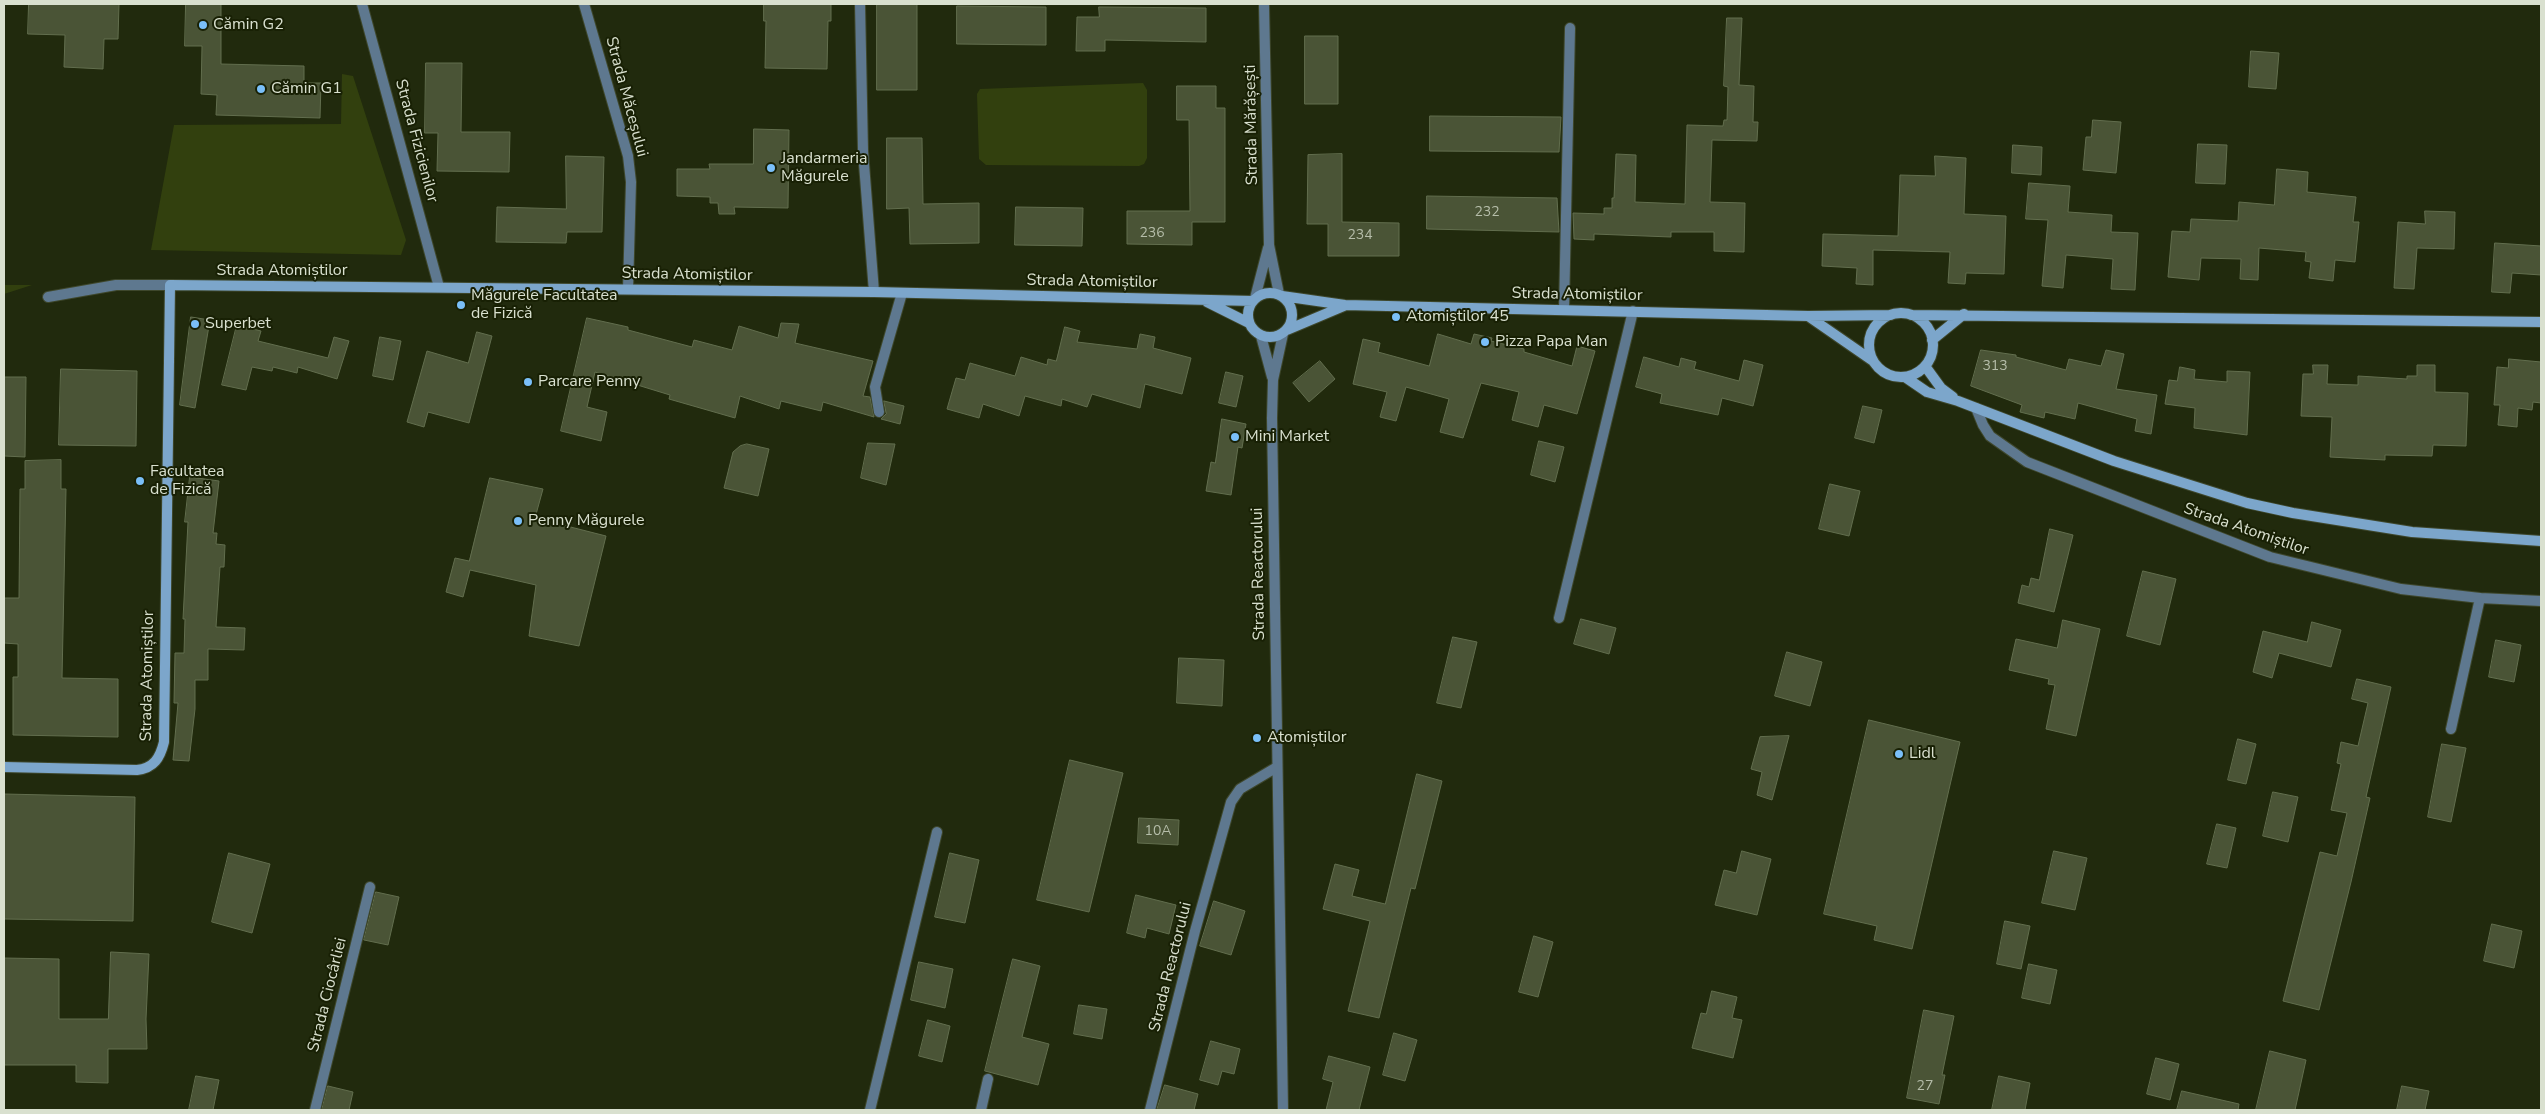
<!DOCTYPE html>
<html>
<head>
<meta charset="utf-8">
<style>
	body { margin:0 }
	#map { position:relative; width:2545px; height:1114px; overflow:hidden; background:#212a0d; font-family:"Nunito Sans",sans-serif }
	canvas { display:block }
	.frame { position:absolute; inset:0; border:5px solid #d9e0cf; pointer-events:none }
</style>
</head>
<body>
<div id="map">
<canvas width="2545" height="1114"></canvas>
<div class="frame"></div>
</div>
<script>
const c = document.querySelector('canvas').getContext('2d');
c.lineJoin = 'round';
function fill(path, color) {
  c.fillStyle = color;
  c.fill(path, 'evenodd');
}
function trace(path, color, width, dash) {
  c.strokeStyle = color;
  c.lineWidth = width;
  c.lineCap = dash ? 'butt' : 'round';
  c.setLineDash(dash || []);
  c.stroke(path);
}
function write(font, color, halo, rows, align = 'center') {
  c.font = font + ' "Nunito Sans",sans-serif';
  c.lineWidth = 4;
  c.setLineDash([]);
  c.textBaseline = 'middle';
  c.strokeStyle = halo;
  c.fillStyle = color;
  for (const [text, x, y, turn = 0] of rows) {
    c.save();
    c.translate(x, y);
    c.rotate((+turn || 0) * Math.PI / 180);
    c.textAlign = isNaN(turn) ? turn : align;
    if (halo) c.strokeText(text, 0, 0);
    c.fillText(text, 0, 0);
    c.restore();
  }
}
const green = new Path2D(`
	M342 74 353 76 406 240 401 255 151 250 174 125 341 124Z
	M1143 83 1147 90V158L1144 164 1139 166 986 165 979 159 977 94 980 89Z
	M4 285H32L4 294Z`);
const building = new Path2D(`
	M29 4H119L118 39H104L103 69 64 67 65 35 28 34Z
	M186 4H221V64L304 66V83H321L320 118 216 115 217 95 201 94 202 46H185Z
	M764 4H831V21H828L827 69 765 68 766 21H764Z
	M877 4H917V90H877Z
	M957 6 1046 7V45L957 44Z
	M1099 7 1206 8V42L1105 40V51H1076L1077 17H1099Z
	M1727 18H1742L1739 85 1754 86 1753 122H1758L1757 141 1712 140 1710 202 1745 203 1744 252 1714 251V232H1671V237L1594 234V240L1574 239 1573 213 1604 214V208H1612V198H1614L1616 154 1636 155 1635 202 1685 204 1687 125 1723 126 1724 120H1727L1728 87 1724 86Z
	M1305 36H1338V104H1305Z
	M2251 51 2279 53 2276 89 2249 87Z
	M426 63H462L461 132H510L509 172 437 171 438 133H425Z
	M1177 86H1216V108H1225V222H1192V245L1127 244V211H1190L1189 120H1177Z
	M1430 116 1561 117 1559 152 1430 151Z
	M2093 120 2121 122 2116 173 2083 170 2086 137H2091Z
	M754 129 789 130 788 208 734 207 735 214H719L718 203H710V197L677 196V169H710L709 164H753Z
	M887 138H922L923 204 979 203V243L910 244 909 208 887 209Z
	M2198 144 2227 145 2225 184 2196 183Z
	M2013 145 2042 147 2041 175 2012 173Z
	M1342 154V222L1399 223V256H1328V224H1307L1308 155Z
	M566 156 604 157 602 232H567L566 243 496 242 497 207 566 209Z
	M1935 156 1966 158 1964 214 2006 216 2004 274 1966 273 1965 284 1948 283 1950 252 1873 250V285L1856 284 1857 268 1822 266 1823 234 1898 236 1900 175 1935 176Z
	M2277 169 2308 172 2307 192 2356 197 2353 222H2359L2355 262 2335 260 2333 281 2309 278 2311 262 2305 261 2306 252 2259 248 2258 280 2240 279 2241 259 2201 258 2199 280 2168 277 2172 231 2190 232 2191 219 2238 221 2239 202 2274 205Z
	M2029 183 2070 186 2068 212 2112 215 2111 232 2138 233 2135 290 2111 289 2113 259 2066 255 2063 288 2042 286 2048 220 2026 219Z
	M1427 196 1557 198 1559 232 1427 229Z
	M1016 207 1083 208 1082 246 1015 245Z
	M2425 211 2455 212 2454 249 2417 248 2414 289 2394 288 2398 222 2425 224Z
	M2495 243 2541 246V275L2512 273 2510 293 2492 292Z
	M191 317 210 320 195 408 180 405Z
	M587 318 628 327V330L692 347 694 340 732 350 739 326 778 338 781 323 799 324 795 343 873 361 863 396 870 397 874 417 823 402 821 411 781 401 779 409 740 396 735 418 669 399 670 395 595 372 587 407 607 412 601 441 561 431Z
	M237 325 261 331 258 341 328 358 334 337 349 341 337 379 298 367 297 373 273 367 272 371 252 367 246 390 222 385Z
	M1065 327 1080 331 1077 342 1137 349 1140 334 1155 337 1153 348 1191 358 1182 394 1145 384 1140 408 1092 394 1087 407 1062 399 1061 406 1025 396 1019 416 983 404 979 418 947 409 956 378 965 380 970 363 1015 376 1021 357 1047 365 1048 359 1056 361Z
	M477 332 492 336 469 423 428 412 424 427 407 422 427 351 468 363Z
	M1438 334 1471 344 1474 334 1492 338 1491 341 1524 349V352L1572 366 1577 346 1595 351 1577 414 1544 405 1538 427 1512 420 1519 392 1481 383 1463 438 1440 432 1449 399 1406 387 1396 421 1380 417 1387 392 1353 384 1363 339 1380 343 1378 352 1429 366Z
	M380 337 401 341 393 380 373 376Z
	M1981 350 2016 355V357L2066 370 2069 359 2101 366 2106 350 2124 354 2116 389 2157 395 2151 434 2135 431 2137 419 2078 403 2075 419 2045 412 2044 418 2020 412 2022 405 1971 386Z
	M1644 357 1679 367 1681 358 1696 362 1694 369 1739 381 1744 360 1763 365 1753 406 1722 398 1718 415 1660 403 1662 394 1636 387Z
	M2509 359 2541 362V403L2533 402 2532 410 2518 408 2517 427 2498 425 2500 405H2494L2497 367 2508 368Z
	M1320 361 1335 379 1309 402 1293 383Z
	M2313 365H2328L2327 384 2358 385V376L2407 379V376H2417V365H2435V392L2468 393 2466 446 2433 445 2432 456 2385 455V460L2330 457 2332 417 2301 416 2303 374H2313Z
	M2180 367 2195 370 2194 379 2227 382V371L2250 372 2247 435 2194 428 2195 408 2165 404 2169 380 2177 381Z
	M61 369 137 371 136 446 59 445Z
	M1226 372 1243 376 1236 407 1219 403Z
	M4 377H26L25 457 4 456Z
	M884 401 904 406 900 424 881 419 886 414Z
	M1863 406 1882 410 1874 443 1855 438Z
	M1222 419 1246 424 1242 448 1238 447 1231 495 1206 491 1211 462 1215 463Z
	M1539 441 1564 447 1555 482 1531 475Z
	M868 443 895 444 886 485 861 478Z
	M747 444 769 449 758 496 724 488 733 452 740 446Z
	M61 460V489H66L62 678 118 679V737L13 735V677H18V644L4 643V598H19L20 489H25V461Z
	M190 477 219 481 213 533H217L216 544 225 545 224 567H220L216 627 245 628 244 650 208 649V680H195V709L189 761 173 760 178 703H174L175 653H184L185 619H183L188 522H185Z
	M490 478 543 489 535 518 606 536 579 646 529 636 536 585 470 570 463 597 446 592 455 558 469 561Z
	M1830 484 1860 491 1849 536 1819 529Z
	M2050 529 2073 535 2054 612 2018 603 2022 585 2029 587 2031 578 2039 580Z
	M2143 571 2176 579 2160 645 2127 636Z
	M1581 619 1616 628 1609 654 1574 644Z
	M2063 620 2100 629 2076 736 2046 729 2055 685 2048 684 2049 679 2009 670 2016 639 2057 648Z
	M2312 622 2341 630 2331 667 2279 653 2272 678 2253 672 2263 631 2307 642Z
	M1453 637 1477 642 1461 708 1437 703Z
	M2496 640 2521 645 2514 682 2489 677Z
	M1787 652 1822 662 1810 706 1775 696Z
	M1179 658 1224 660 1222 706 1177 703Z
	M2357 679 2391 687 2366 797 2370 798 2351 882 2319 1010 2283 1001 2320 852 2337 856 2347 813 2331 810 2341 764 2337 763 2341 742 2358 746 2368 703 2352 699Z
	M1869 720 1960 742 1912 949 1874 940 1877 926 1824 914Z
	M1789 736 1772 800 1757 795 1762 772 1751 769 1760 737Z
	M2238 739 2256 744 2246 784 2228 780Z
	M2442 744 2466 748 2451 822 2428 817Z
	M1070 760 1123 773 1089 912 1037 900Z
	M1417 774 1442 781 1415 889 1411 888 1379 1018 1348 1011 1370 921 1323 909 1335 864 1359 870 1352 896 1385 904Z
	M2273 792 2298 797 2288 842 2263 836Z
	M4 794 135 797 133 921 4 919Z
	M1139 818 1179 820 1178 845 1138 843Z
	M2217 824 2236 828 2227 868 2207 864Z
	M1742 851 1771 859 1757 915 1715 905 1724 870 1736 873Z
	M2054 851 2087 858 2075 910 2042 903Z
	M229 853 270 864 252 933 212 922Z
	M950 853 979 860 965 923 935 917Z
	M376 892 399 897 388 945 364 940Z
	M1136 895 1176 905 1169 934 1147 928 1145 938 1127 933Z
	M1214 901 1245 911 1231 955 1200 946Z
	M2005 921 2030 926 2021 969 1997 964Z
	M2492 924 2522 931 2514 968 2484 961Z
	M1534 936 1553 942 1538 997 1519 992Z
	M111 952 149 954 146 1019 147 1049H108V1083L76 1082V1065H4V958L59 959V1019H108Z
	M1013 959 1040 966 1022 1037 1049 1044 1038 1085 985 1071Z
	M919 962 953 969 945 1008 911 1000Z
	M2029 964 2057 970 2050 1004 2022 998Z
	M1712 991 1737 997 1732 1018 1742 1020 1733 1058 1692 1048 1701 1013 1706 1014Z
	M1079 1005 1107 1009 1102 1039 1074 1034Z
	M1924 1010 1954 1016 1942 1075H1945L1939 1104 1907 1098Z
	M928 1020 950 1026 942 1062 919 1056Z
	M1394 1033 1417 1040 1405 1081 1383 1075Z
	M1211 1041 1240 1049 1234 1074 1222 1071 1218 1085 1200 1080Z
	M2270 1051 2306 1060 2295 1110H2256Z
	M1329 1056 1370 1067 1359 1110H1326L1333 1082 1323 1079Z
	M2156 1058 2179 1064 2170 1100 2147 1094Z
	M196 1076 219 1080 213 1110H189Z
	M1999 1076 2030 1083 2025 1110H1992Z
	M1165 1085 1198 1094 1194 1110H1157Z
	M328 1086 353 1092 349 1110H322Z
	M2402 1086 2429 1091 2425 1110H2397Z
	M2182 1091 2239 1104 2238 1110H2177Z`);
const street = new Path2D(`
	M362 4 439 287
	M584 4 628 156 631 182 628 289
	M860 4 863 151 874 292
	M1264 4 1269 245 1279 294
	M48 297 116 285H170
	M1255 298 1268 248
	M1564 310 1570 28
	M1283 334 1273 380 1272 418 1283 1110
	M1261 336 1272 377
	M1976 408 1983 425 1990 436 2027 462 2270 557 2401 589 2480 598 2541 601
	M879 412 875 387 902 293
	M1559 618 1633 311
	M2451 729 2480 598
	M315 1110 370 887
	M870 1110 937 832
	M981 1110 988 1079
	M1150 1110 1195 931 1231 802 1240 789 1277 767`);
const secondary = new Path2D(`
	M1248 315a22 22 0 1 1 44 0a22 22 0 1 1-44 0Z
	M1282 296 1345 305 1808 316 1891 315
	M1207 302 1249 323
	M1869 345a32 32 0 1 1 64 0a32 32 0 1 1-64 0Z
	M1911 315 2541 322
	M1808 316 1873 361
	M1287 330 1344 306
	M1932 340 1964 314
	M1925 366 1941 388 1953 397
	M1905 377 1927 392 1958 401 2114 461 2247 503 2293 513 2412 532 2541 541
	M4 767 137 770C154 768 160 758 164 742L170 285 874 292 1253 301`);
const markers = [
	[203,25,5,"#7abff8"],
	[261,89,5,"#7abff8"],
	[771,168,5,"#7abff8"],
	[461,305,5,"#7abff8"],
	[1396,317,5,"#7abff8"],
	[195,324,5,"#7abff8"],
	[1485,342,5,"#7abff8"],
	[528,382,5,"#7abff8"],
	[1235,437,5,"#7abff8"],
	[140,481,5,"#7abff8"],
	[518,521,5,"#7abff8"],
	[1257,738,5,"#7abff8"],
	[1899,754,5,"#7abff8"]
];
const numberNames = [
	["232",1487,213],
	["236",1152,234],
	["234",1360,236],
	["313",1995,367],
	["10A",1158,832],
	["27",1925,1087]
];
const poiNames = [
	["Cămin G2",213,25],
	["Cămin G1",271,89],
	["Jandarmeria",781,159],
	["Măgurele",781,177],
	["Măgurele Facultatea",471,296],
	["de Fizică",471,314],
	["Atomiștilor 45",1406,317],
	["Superbet",205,324],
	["Pizza Papa Man",1495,342],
	["Parcare Penny",538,382],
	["Mini Market",1245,437],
	["Facultatea",150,472],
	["de Fizică",150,490],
	["Penny Măgurele",528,521],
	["Atomiștilor",1267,738],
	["Lidl",1909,754]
];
const streetNames = [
	["Strada Măceșului",626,97,75],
	["Strada Mărășești",1252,125,-91],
	["Strada Fizicienilor",416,141,75],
	["Strada Atomiștilor",282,271],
	["Strada Atomiștilor",687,275,1],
	["Strada Atomiștilor",1092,282,1],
	["Strada Atomiștilor",1577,295,1],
	["Strada Atomiștilor",2246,530,19],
	["Strada Reactorului",1259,574,-91],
	["Strada Atomiștilor",148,676,-89],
	["Strada Reactorului",1171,967,-76],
	["Strada Ciocârliei",328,995,-76]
];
fill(green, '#32400e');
fill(building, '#4a5436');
trace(building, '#626e4e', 1);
trace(street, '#3e472c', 12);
trace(secondary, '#3e472c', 12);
trace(street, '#5e788f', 10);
trace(secondary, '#7ca6cb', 10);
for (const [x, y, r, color] of markers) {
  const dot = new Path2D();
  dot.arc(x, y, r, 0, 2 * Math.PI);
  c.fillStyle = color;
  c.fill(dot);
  trace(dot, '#182004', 2);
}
write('14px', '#b5bda9', null, numberNames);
write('16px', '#d9e0cf', '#182004', poiNames, 'left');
write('16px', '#d9e0cf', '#182004', streetNames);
</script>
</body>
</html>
